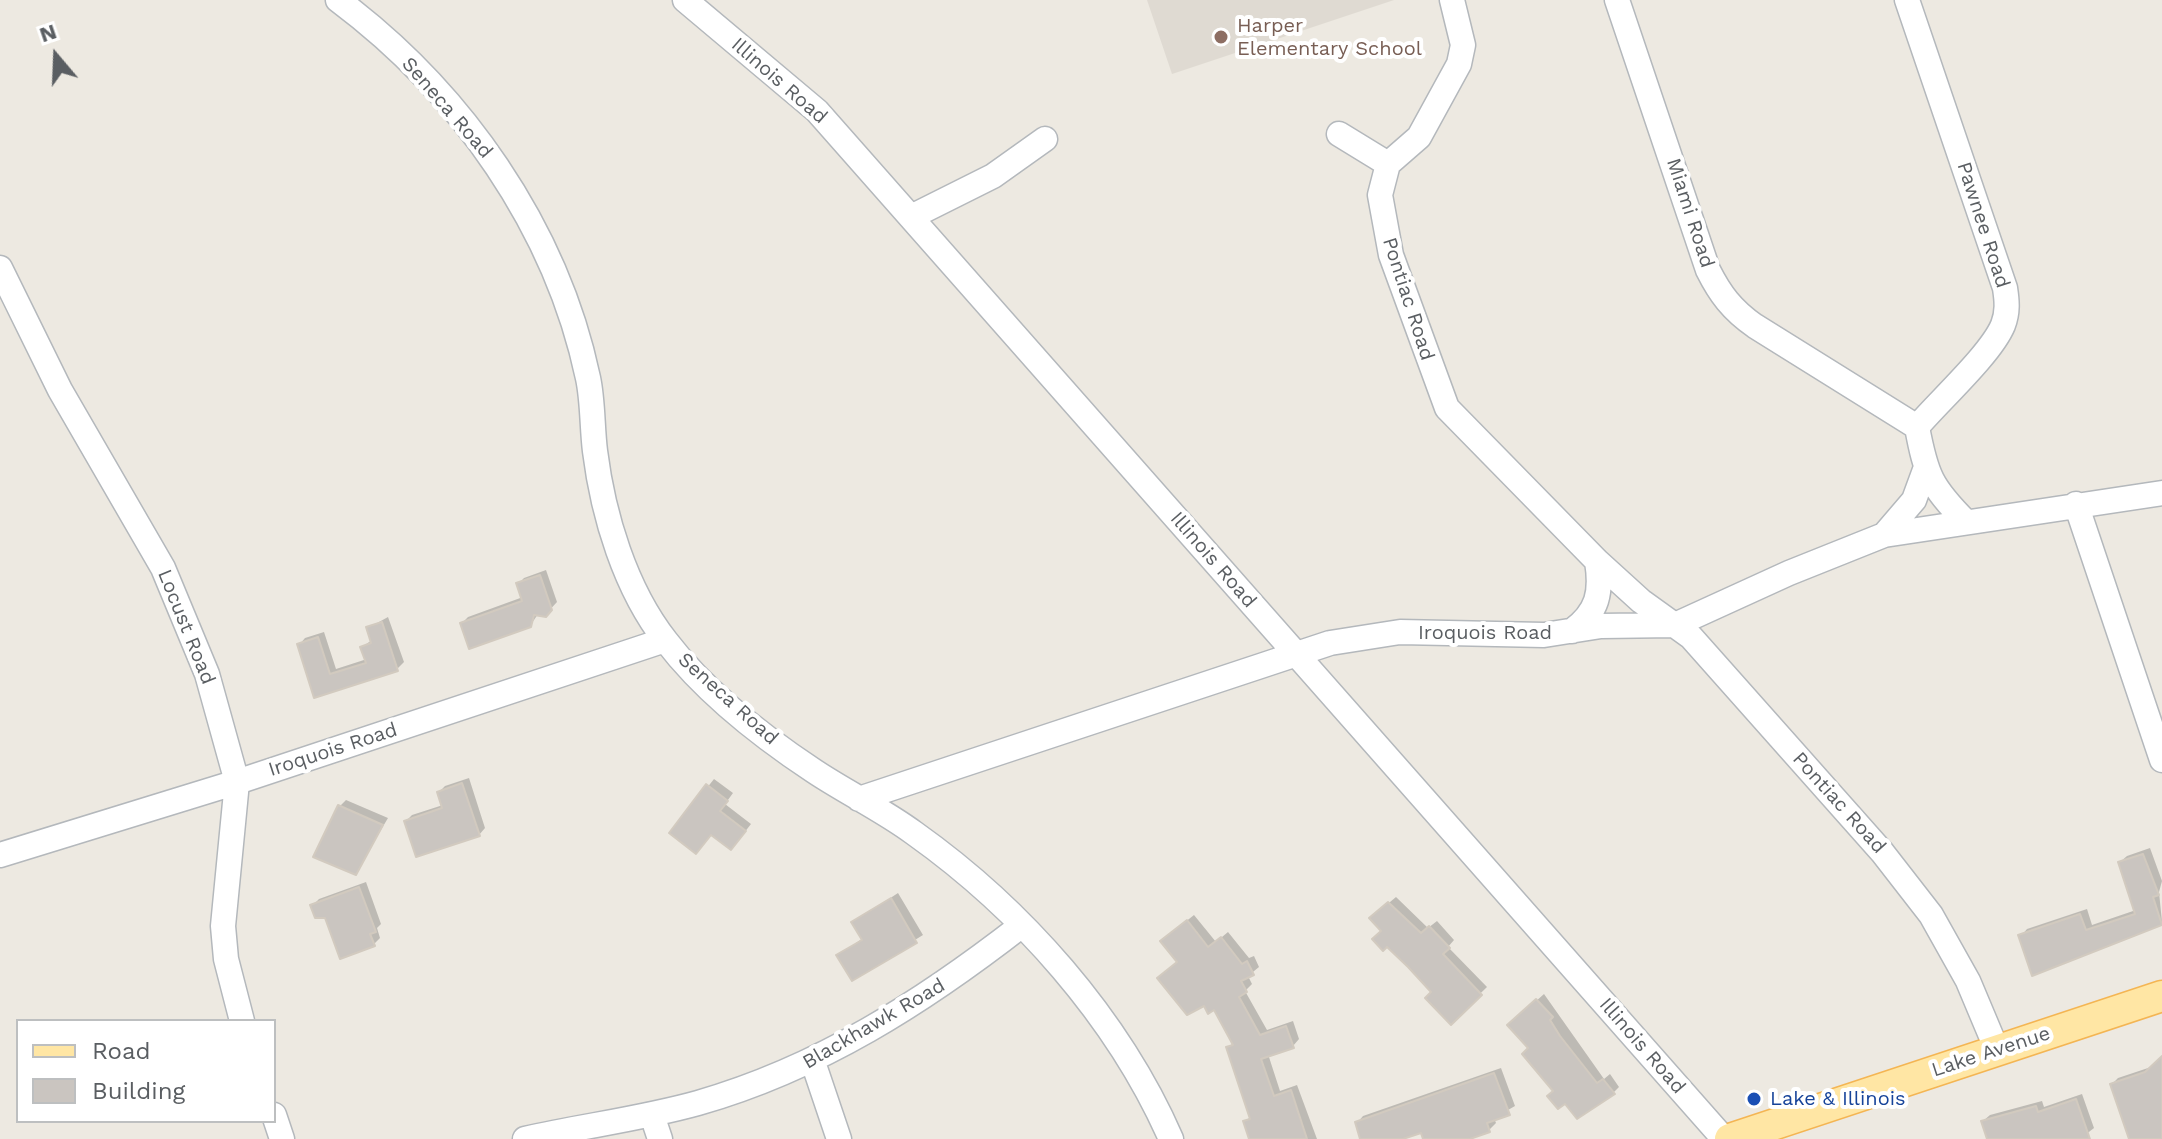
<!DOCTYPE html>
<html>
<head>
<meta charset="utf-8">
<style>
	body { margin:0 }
	#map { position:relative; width:2162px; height:1139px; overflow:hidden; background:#ede9e1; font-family:"Work Sans",sans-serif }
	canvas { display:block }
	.legend { position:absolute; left:16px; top:1019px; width:260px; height:104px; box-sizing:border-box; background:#fff; border:2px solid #bdbfc0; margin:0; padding:10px 14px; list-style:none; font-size:24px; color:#5a5e62 }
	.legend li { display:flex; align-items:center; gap:16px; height:40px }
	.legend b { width:40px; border:2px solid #bdbfc0 }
	.north { position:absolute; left:16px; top:16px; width:80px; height:80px; -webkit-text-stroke:6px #fff; paint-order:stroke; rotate:341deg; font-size:22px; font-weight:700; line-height:32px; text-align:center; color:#5a5e62 }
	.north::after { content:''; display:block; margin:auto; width:28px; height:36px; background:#5a5e62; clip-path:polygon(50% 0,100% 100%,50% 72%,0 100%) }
</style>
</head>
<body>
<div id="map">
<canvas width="2162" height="1139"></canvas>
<ul class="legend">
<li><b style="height:10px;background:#ffe6a4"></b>Road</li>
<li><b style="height:22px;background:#cac5c0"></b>Building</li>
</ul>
<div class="north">N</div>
</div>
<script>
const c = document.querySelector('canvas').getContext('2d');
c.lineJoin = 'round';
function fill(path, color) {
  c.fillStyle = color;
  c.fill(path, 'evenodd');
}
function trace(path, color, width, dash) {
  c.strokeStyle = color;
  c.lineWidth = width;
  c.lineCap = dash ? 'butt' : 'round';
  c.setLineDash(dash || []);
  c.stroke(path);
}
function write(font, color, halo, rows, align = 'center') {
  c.font = font + ' "Work Sans",sans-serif';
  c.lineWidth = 8;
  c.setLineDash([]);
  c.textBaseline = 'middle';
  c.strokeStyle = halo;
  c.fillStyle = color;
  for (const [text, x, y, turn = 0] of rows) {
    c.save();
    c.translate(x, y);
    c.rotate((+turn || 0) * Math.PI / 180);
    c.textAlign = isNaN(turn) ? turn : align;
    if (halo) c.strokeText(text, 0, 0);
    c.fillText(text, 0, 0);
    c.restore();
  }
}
const education = new Path2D(`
	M1147 0H1394L1172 74Z`);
const shadow = new Path2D(`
	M546 570 557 602 545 615 538 614 530 626 462 623 468 617 523 597 518 584 524 578Z
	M388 617 404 662 397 669 316 696 299 645 305 638 324 632 336 669 367 659 362 647 372 640 368 628Z
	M469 778 485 828 479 835 406 821 412 815 443 805 439 792 445 786Z
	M714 779 733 793 725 804 751 824 737 842 711 833H671Z
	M346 800 388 818 356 872 340 806Z
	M2150 848 2162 881 2159 892 2162 922 2034 973 2021 936 2027 929 2087 909 2092 925 2136 910 2120 862 2127 856Z
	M366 882 381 924 377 928 380 938 374 944 313 905 319 899Z
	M898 893 923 935 853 978 839 955 863 938 854 922Z
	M1396 897 1428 928 1437 921 1454 940 1448 947 1487 987 1451 1022 1434 992 1383 931 1378 912Z
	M1194 915 1216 942 1228 932 1249 958 1254 956 1259 967 1248 976 1252 984 1245 991 1267 1030 1293 1021 1299 1039 1293 1046 1268 1054 1280 1091 1297 1085 1317 1139H1252L1246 1121 1251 1116 1228 1048 1234 1042 1215 1008 1179 961 1169 935Z
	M1544 994 1604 1079 1610 1074 1619 1087 1613 1093 1555 1090 1516 1019Z
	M2162 1058V1116L2112 1084 2118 1078 2154 1066Z
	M1501 1068 1515 1106 1494 1118 1496 1123 1489 1130 1468 1139H1429L1422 1131 1396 1139H1362L1357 1123 1363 1116Z
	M2082 1094 2094 1128 2080 1139H1989L1983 1121 1990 1115 2042 1101 2044 1107Z`);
const building = new Path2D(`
	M540 575 552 610 546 617 534 615 531 627 469 649 460 623 522 601 516 583Z
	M382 622 398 671 314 698 297 644 318 637 330 674 366 663 360 647 371 643 366 627Z
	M462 783 480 836 416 857 404 821 442 808 437 792Z
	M706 784 728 801 720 811 746 831 731 850 711 835 696 854 669 833Z
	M338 805 383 825 356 875 313 857Z
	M2143 854 2159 895 2153 897 2162 925 2032 976 2018 935 2080 914 2086 930 2135 914 2118 862Z
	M359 887 376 932 370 934 375 946 340 959 325 918H315L310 905Z
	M891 898 917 943 852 981 836 955 862 940 851 922Z
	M1388 902 1421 933 1429 926 1450 948 1443 954 1482 995 1451 1025 1425 998 1431 992 1408 967 1387 947 1383 951 1372 939 1381 931 1369 918Z
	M1187 920 1208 947 1221 937 1242 964 1247 961 1254 975 1241 981 1247 992 1239 997 1260 1035 1286 1026 1294 1048 1261 1059 1274 1096 1291 1090 1307 1139H1249L1243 1121 1250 1119 1226 1047 1233 1045 1214 1010 1208 1014 1204 1006 1187 1015 1157 978 1177 962 1160 941Z
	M1536 999 1553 1017 1550 1020 1560 1036 1597 1083 1603 1079 1615 1094 1577 1119 1565 1104 1558 1109 1547 1096 1553 1091 1522 1054 1528 1048 1507 1025Z
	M2162 1056V1139H2129L2110 1084 2145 1072Z
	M1494 1073 1510 1115 1487 1123 1490 1132 1470 1139H1423L1421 1133 1403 1139H1360L1355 1122Z
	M2076 1099 2090 1139H1987L1981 1121 2036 1106 2038 1112Z`);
const minor = new Path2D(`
	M338 0C461 92 556 227 588 378 593 401 592 427 595 451 603 515 625 589 666 641 705 692 761 736 814 771 847 793 883 810 914 833 1021 909 1118 1018 1171 1139
	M685 0 817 111 1724 1139
	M1452 0 1463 45 1459 64 1419 137 1388 164 1380 195 1391 255 1447 408 1597 561 1641 601 1691 637 1882 852 1931 915 1968 981 1997 1050
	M1617 0 1708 270C1720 294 1732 310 1755 326L1917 427C1926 475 1931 487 1966 522
	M1907 0 2005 288C2007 301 2008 312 2003 325 1991 354 1939 401 1917 427
	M1339 134 1388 164
	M911 217 993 176 1045 139
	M0 268 60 390 163 568 207 674 237 782 223 926 226 959 242 1021
	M2076 504 2162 760
	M1884 535 1914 500 1925 470
	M1572 631C1598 612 1602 592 1597 561
	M859 799 1330 643 1400 632 1544 635 1601 626 1675 625 1789 573 1884 535 2162 493
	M0 855 237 782 665 640
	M813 1062 839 1139
	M274 1115 282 1139
	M652 1115 660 1139
	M525 1139C582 1126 641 1119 698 1103 820 1068 923 1002 1022 925`);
const major = new Path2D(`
	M1730 1139 2162 996`);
const markers = [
	[1221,37,8,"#8d6e63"],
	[1754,1099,8,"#1a4fb4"]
];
const educationNames = [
	["Harper",1237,26],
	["Elementary School",1237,49]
];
const streetNames = [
	["Illinois Road",779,81,41],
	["Seneca Road",447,108,49],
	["Miami Road",1690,213,72],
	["Pawnee Road",1983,225,72],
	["Pontiac Road",1408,299,72],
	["Illinois Road",1213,560,49],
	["Locust Road",186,627,68],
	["Iroquois Road",1485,633],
	["Seneca Road",728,699,42],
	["Iroquois Road",333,750,-18],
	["Pontiac Road",1839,803,48],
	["Blackhawk Road",874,1024,-30],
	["Illinois Road",1642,1046,49],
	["Lake Avenue",1991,1052,-18]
];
const transitNames = [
	["Lake & Illinois",1770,1099]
];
fill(education, '#dfdad2');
fill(shadow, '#0003');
fill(building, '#cac5c0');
trace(building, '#d2cabf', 2);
trace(minor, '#b4b8bc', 27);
trace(major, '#f4b553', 33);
trace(minor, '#fff', 24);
trace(major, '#ffe6a4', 30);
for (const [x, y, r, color] of markers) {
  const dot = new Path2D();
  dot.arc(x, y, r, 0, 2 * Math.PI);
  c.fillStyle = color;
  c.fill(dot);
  trace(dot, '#fff', 3);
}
write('20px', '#785e54', '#fff', educationNames, 'left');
write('20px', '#5a5e62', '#fff', streetNames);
write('20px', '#164399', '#fff', transitNames, 'left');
</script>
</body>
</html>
